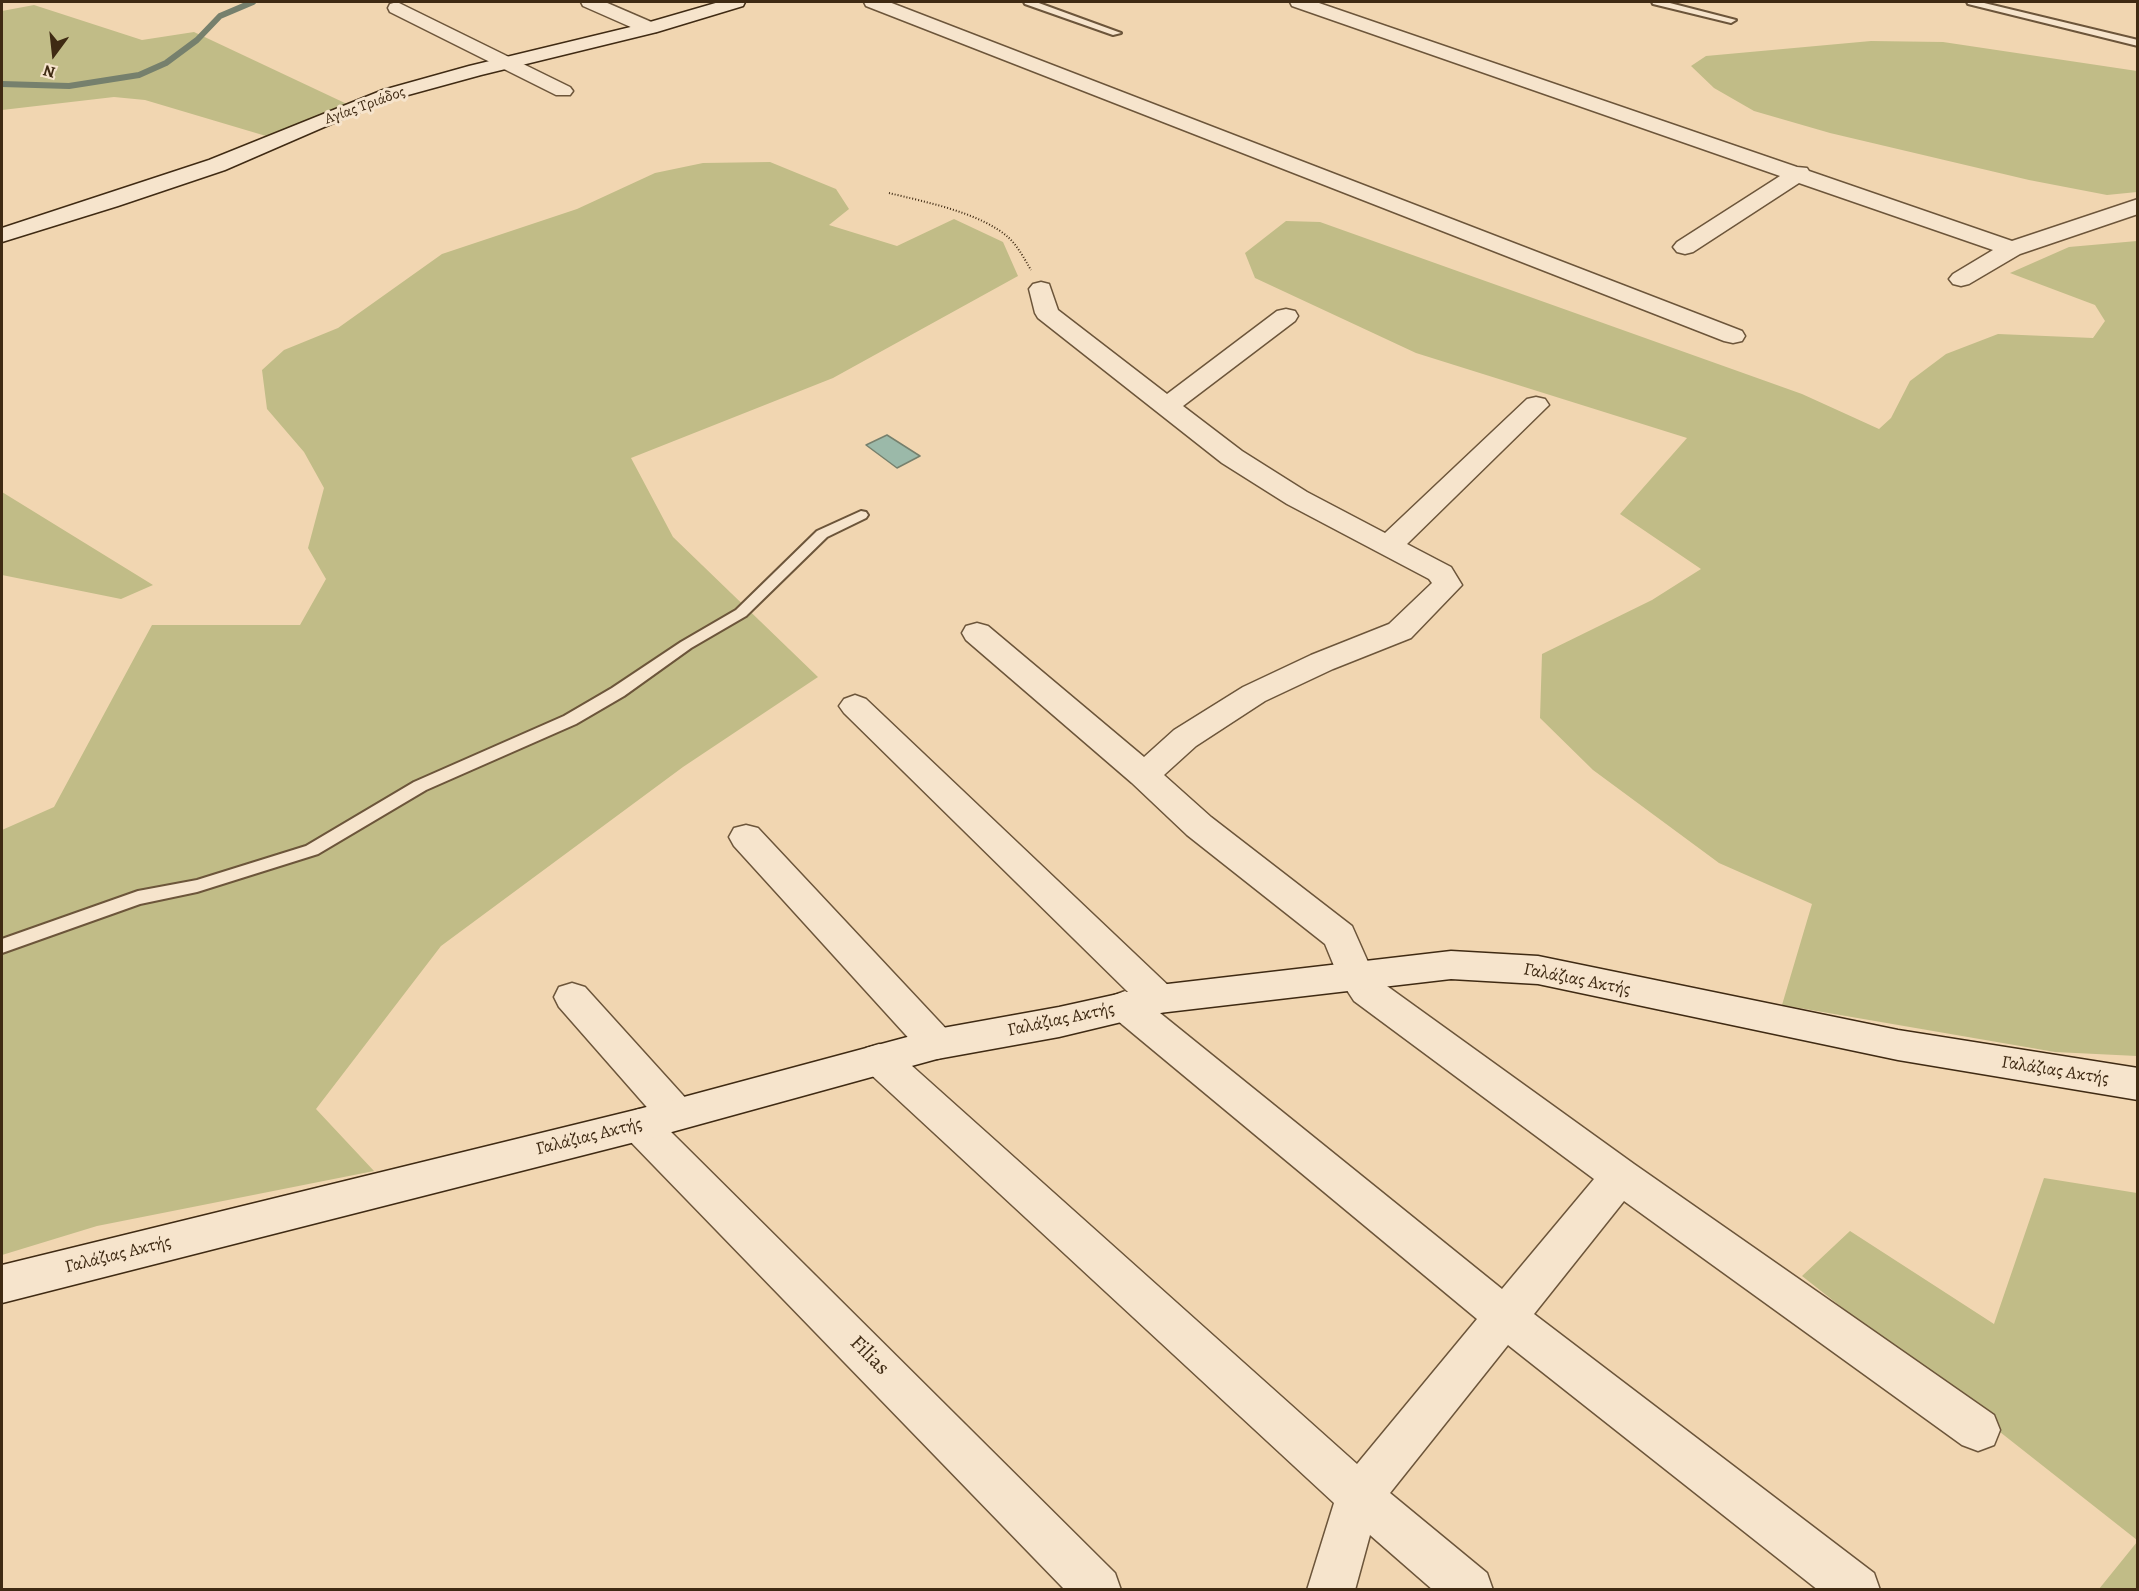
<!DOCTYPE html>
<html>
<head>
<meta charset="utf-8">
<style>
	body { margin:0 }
	#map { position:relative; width:2139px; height:1591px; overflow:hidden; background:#f1d6b1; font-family:Alegreya,serif }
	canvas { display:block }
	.frame { position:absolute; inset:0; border:3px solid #3f2a13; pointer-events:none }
	.north { position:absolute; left:24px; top:24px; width:60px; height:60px; -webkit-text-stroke:4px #f6e4cc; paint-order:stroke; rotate:195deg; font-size:16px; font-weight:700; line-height:24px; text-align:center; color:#3f2a13 }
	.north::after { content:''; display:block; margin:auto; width:21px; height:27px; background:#3f2a13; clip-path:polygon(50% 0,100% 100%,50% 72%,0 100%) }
</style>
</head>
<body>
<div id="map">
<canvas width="2139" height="1591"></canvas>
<div class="frame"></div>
<div class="north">N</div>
</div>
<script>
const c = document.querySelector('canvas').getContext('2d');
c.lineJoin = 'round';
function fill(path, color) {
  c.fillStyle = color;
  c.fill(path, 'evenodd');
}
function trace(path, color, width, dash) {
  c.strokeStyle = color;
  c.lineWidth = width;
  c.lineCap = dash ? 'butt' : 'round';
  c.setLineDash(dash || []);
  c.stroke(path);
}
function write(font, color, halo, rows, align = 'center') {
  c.font = font + ' Alegreya,serif';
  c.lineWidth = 6;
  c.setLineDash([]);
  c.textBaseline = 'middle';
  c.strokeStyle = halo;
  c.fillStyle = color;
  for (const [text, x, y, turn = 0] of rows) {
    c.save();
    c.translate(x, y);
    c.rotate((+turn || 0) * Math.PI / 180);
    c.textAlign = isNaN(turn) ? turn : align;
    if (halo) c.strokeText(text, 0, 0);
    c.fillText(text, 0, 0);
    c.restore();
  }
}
const green = new Path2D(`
	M34 5 142 40 194 32 347 104 266 136 145 100 114 97 2 110V11Z
	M1871 41 1943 42 2137 71V192L2107 195 2029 180 1830 133 1754 111 1714 88 1691 66 1706 56Z
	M770 162 836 189 849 209 829 225 897 246 954 219 1003 242 1018 276 833 378 631 458 673 537 818 677 683 767 441 946 316 1109 374 1171 97 1226 2 1255V830L54 807 152 625H300L326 579 308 548 324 488 304 452 267 409 262 370 284 350 338 328 442 254 577 209 655 173 703 163Z
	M1286 221 1320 222 1802 394 1879 429 1891 418 1910 381 1946 354 1998 334 2093 338 2105 321 2095 305 2010 273 2069 247 2137 241V1056L2055 1052 1782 1005 1812 904 1719 863 1593 770 1540 718 1542 654 1652 600 1701 569 1620 514 1687 438 1416 353 1255 278 1245 253Z
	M2 492 153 585 121 599 2 575Z
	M2044 1178 2137 1193V1540L1802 1276 1850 1231 1994 1324Z
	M2137 1542V1589H2099Z`);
const water = new Path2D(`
	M887 435 920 456 897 468 866 445Z`);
const stream = new Path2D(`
	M2 84 69 86 139 75 166 63 197 40 220 16 253 2`);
const path = new Path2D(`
	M889 193C925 202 983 213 1010 239 1019 248 1025 260 1031 270`);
const lane = new Path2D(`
	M1024 2H1036L1121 33 1113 35 1025 4Z
	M1652 2H1666L1736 20 1731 23 1653 4Z
	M1967 2H1980L2138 40V46L1968 4Z
	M861 511 866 512 868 515 866 518 827 537 746 616 691 648 624 696 576 724 426 790 318 854 197 892 140 904 2 953V939L138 891 197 880 306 846 414 782 564 716 612 688 681 642 736 610 817 531Z`);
const street = new Path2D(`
	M397 2 570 87 573 91 570 95H556L390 12 388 8 390 4Z
	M581 2H605L656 24 659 28 656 32H642L583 6Z
	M864 2H889L1742 331 1745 336 1742 341 1733 343 1724 341 866 6Z
	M1290 2H1316L1797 167 1807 168 1809 171 2012 241 2138 199V214L2020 254 1969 284 1961 286 1953 284 1949 279 1953 274 1993 250 1799 183 1693 252 1685 254 1677 252 1673 247 1677 242 1780 176 1292 6Z
	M1041 282 1049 284 1058 310 1167 394 1277 311 1286 309 1295 311 1298 316 1295 321 1183 406 1242 451 1307 492 1385 533 1527 399 1536 397 1545 399 1549 405 1407 544 1451 567 1462 585 1411 638 1333 669 1265 701 1196 746 1164 775 1211 817 1352 926 1372 971 1380 981 1634 1164 1994 1415 2000 1430 1994 1445 1978 1451 1962 1445 1624 1201 1534 1314 1874 1573 1880 1590H1818L1508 1345 1390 1493 1487 1573 1493 1590H1433L1370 1535 1355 1590H1307L1334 1503 866 1070 860 1059 866 1048 879 1044 892 1048 1357 1464 1477 1319 1112 1016 1107 1006 1112 996 1125 991 1129 993 844 713 839 706 844 699 855 695 866 699 1172 989 1177 999 1172 1009 1160 1013 1502 1289 1594 1179 1354 1001 1339 978 1325 944 1187 835 1132 783 966 640 962 633 966 626 977 623 988 626 1144 757 1174 730 1243 687 1311 655 1389 624 1432 583 1429 579 1287 504 1222 463 1038 318 1035 313 1029 289 1033 284Z
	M746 825 758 828 950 1033 956 1044 950 1055 937 1059 924 1055 734 846 729 837 734 828Z
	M572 983 585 987 690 1103 695 1114 690 1125 676 1130 666 1127 1115 1573 1121 1590H1065L625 1136 620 1125 625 1114 639 1109 652 1113 559 1007 554 997 559 987Z`);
const secondary = new Path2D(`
	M719 2H745L743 6 657 32 481 75 397 98 354 114 225 170 118 206 2 242V228L209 160 383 90 469 66 643 24Z
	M1451 951 1538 956 1898 1030 2138 1068V1100L1898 1060 1538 984 1451 979 1159 1013 1059 1037 937 1059 639 1141 2 1303V1265L639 1109 937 1029 1059 1007 1159 985Z`);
const farStreetnames = [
	["Αγίας Τριάδος",365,106,-20]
];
const streetNames = [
	["Γαλάζιας Ακτής",1577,980,11],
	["Γαλάζιας Ακτής",1061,1020,-12],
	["Γαλάζιας Ακτής",2055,1071,9],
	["Γαλάζιας Ακτής",589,1137,-14],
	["Γαλάζιας Ακτής",118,1255,-14]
];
const nearStreetnames = [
	["Filias",869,1356,45]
];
fill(green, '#c1bc87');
fill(water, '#9bb9a9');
trace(water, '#76806d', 1.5);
trace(stream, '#76806d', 6);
trace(lane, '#6c553a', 4);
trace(street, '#6c553a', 3);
trace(secondary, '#3f2a13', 3);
trace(path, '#3f2a13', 2, [1, 2]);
fill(lane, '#f6e4cc');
fill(street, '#f6e4cc');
fill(secondary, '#f6e4cc');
write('15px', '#3f2a13', '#f6e4cc', farStreetnames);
write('18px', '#3f2a13', '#f6e4cc', streetNames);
write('21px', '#3f2a13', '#f6e4cc', nearStreetnames);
</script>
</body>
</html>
